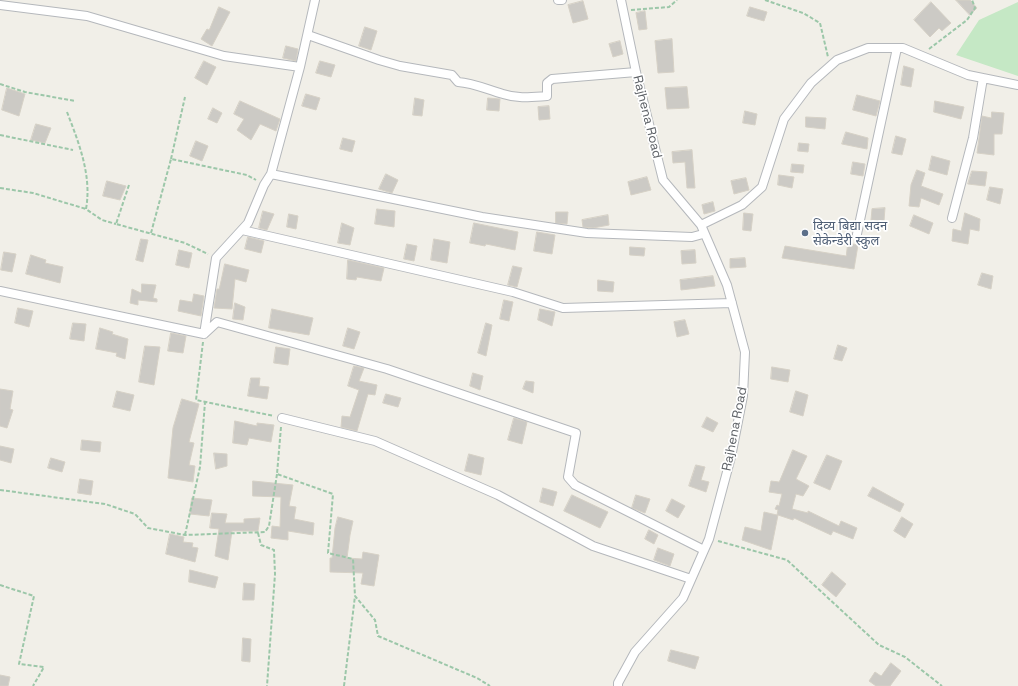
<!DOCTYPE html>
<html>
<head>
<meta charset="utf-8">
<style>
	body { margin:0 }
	canvas { display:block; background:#f1efe8 }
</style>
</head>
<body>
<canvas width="1018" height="686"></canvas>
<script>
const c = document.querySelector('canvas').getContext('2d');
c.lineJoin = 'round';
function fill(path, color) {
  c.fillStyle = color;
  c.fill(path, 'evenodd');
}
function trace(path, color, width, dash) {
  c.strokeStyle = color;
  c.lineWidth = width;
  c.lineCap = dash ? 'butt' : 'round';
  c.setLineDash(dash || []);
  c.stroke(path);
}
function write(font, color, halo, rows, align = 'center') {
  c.font = font + ' "Space Grotesk","Noto Sans Devanagari",sans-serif';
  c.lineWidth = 3.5;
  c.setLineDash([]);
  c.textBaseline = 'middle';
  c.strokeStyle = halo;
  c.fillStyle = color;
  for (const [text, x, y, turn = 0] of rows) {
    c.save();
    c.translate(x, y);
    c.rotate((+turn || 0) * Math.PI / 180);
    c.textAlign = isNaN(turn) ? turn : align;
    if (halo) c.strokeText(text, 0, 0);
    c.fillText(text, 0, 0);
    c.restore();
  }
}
const green = new Path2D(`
	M1018 2V76L956 55 979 20Z`);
const building = new Path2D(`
	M956 0H970L977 8 970 15Z
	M583 1 588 19 573 23 568 5Z
	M931 2 951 23 942 31 939 28 930 37 914 20Z
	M219 7 230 12 212 46 201 39 207 29 209 30Z
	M750 7 767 12 764 21 747 16Z
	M645 11 647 29 639 30 636 13Z
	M365 27 377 31 371 50 359 46Z
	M672 39 674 72 658 73 655 41Z
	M620 41 623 54 613 57 609 44Z
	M286 46 298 49 296 61 283 58Z
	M204 61 216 67 207 85 195 78Z
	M320 61 335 65 331 77 316 73Z
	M904 66 914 69 911 87 901 85Z
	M687 87 689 108 667 109 665 88Z
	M7 88 25 94 19 116 2 110Z
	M306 94 320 98 316 110 302 106Z
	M857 95 880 101 876 116 853 110Z
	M415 98 424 100 422 116 413 115Z
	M488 98 500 99 499 111 487 110Z
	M240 101 280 119 276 131 260 124 251 140 237 130 244 119 234 114Z
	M935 101 964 107 961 119 934 112Z
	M549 106 550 119 539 120 538 107Z
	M213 108 222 113 217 123 208 119Z
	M745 111 757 114 755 125 743 123Z
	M992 112 1004 113 1002 134H994V155L977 153 982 116 991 118Z
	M806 117 826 118 825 129 806 127Z
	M36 124 51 128 45 143 31 140Z
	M846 132 868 138 867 149 842 144Z
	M896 136 906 139 902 155 892 153Z
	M343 138 355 141 352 152 340 149Z
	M196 141 208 146 202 161 190 156Z
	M799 143 809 144 808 152 798 151Z
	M692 150 695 188H687L685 162 673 163 672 152Z
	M932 156 950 161 947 175 929 170Z
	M853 162 865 164 863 176 851 174Z
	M792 164 804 165 803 173 791 172Z
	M917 170 925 173 921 186 943 194 939 205 921 198 919 207 909 206 911 185Z
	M972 171 987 172 985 186 968 184Z
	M386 174 398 180 392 193 379 189Z
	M779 175 794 177 792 188 778 185Z
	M647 177 651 190 631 195 628 182Z
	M746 178 749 190 734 194 731 181Z
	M107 181 126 186 120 200 103 196Z
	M990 187 1003 189 1000 204 987 200Z
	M713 202 715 211 704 214 702 205Z
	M885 208 884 221 871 220 872 209Z
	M377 209 395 211 394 227 375 224Z
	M263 211 274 214 267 230 259 228Z
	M556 212H568L567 224 556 223Z
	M744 213 753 214 751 231 743 230Z
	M965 213 980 219 979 231 970 229 968 244 952 241 953 229 961 231Z
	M289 214 298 216 296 229 287 227Z
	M608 215 609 225 593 228 583 227 582 220Z
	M914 215 933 223 929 234 910 226Z
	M342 223 354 228 350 245 338 243Z
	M474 223 518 232 515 250 486 244 485 246 470 243Z
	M537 232 555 235 552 254 534 251Z
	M248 237 264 241 261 253 245 249Z
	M141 239 148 240 143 262 136 260Z
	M434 239 450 242 447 263 431 260Z
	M848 243 858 245 854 269 782 258 785 246 846 256Z
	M407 244 417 246 414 261 404 259Z
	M630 247 645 248 644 256 630 255Z
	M179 250 192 253 189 268 176 265Z
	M695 250 696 263 682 264 681 251Z
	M4 252 16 254 12 272 1 270Z
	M31 255 46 260 45 263 63 267 60 283 26 274Z
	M745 258 746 267 730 268V259Z
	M348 260 384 268 381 281 357 277 356 280 347 279Z
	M225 264 249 270 246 282 235 279 232 309 214 308 217 289H219Z
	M513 266 522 268 517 287 508 285Z
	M982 273 993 276 991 289 978 285Z
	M713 276 715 286 681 290 680 280Z
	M598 280 614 282 613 292 598 291Z
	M142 284 156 285 153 298 157 299V302L138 300V305L130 303 132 289 141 293Z
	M194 294 204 296 201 316 178 311 180 300 192 302Z
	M504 300 513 302 509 321 500 319Z
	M235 303 245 307 243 320 233 319Z
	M18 308 33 311 29 327 15 323Z
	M272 309 313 318 309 335 269 328Z
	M540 309 555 312 552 326 538 320Z
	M685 320 689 334 677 337 674 322Z
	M73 323 86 324 84 341 70 339Z
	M486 323 492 325 486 356 478 353Z
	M100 328 113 332 112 334 128 339 125 359 116 356 117 353 96 349Z
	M348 328 360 332 354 349 343 346Z
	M171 333 186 336 183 353 168 351Z
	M838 345 847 348 842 361 834 359Z
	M145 346 160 347 154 385 139 382Z
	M276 347 290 349 288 365 274 363Z
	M354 366 364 368 359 381 377 385 375 395 368 394 357 431 341 427 342 416 350 417 359 390 348 386Z
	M772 367 790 370 788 382 771 379Z
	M473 373 483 376 480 390 470 386Z
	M251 378H260L259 386 269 387 267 399 248 396Z
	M526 381 534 382 533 393 523 389Z
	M0 389 13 391 10 409 13 410 7 428 0 426Z
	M117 391 134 395 130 411 113 407Z
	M796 391 808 395 803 416 790 412Z
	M386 394 401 398 398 407 383 403Z
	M182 399 199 404 189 442 194 443 189 465 195 466 193 482 168 478 173 428Z
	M707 417 718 423 713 432 702 427Z
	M514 418 527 422 522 444 508 440Z
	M235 421 257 426V423L274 425 271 442 249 438 247 445 233 443Z
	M82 440 101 442 100 452 81 450Z
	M0 446 14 449 11 463 0 460Z
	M793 450 807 456 796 479 809 486 803 496 796 494 792 509 808 513V511L839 526 841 521 857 528 853 539 833 531 831 535 794 518 793 520 778 515 771 550 742 540 745 527 761 531 764 512 777 515 778 510 775 509 777 505 779 506 782 494 769 492 771 481 779 482Z
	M214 453 227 454V466L216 469Z
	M469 454 484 458 481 475 465 471Z
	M827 455 842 461 830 490 814 483Z
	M51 458 65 462 62 472 48 468Z
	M696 465 705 467 701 480 709 482 706 492 689 486Z
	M80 479 93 481 91 495 78 493Z
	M253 481 293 485 289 506 296 507 294 519 314 523 313 535 288 531V540L271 538 272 526 280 527 281 497 253 496Z
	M873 487 904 504 900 512 868 496Z
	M543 488 557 492 553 506 540 502Z
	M572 495 608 512 600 528 564 511Z
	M636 495 650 499 645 513 632 508Z
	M192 498 212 500 209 516 190 514Z
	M672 499 685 506 678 518 666 511Z
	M212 513 227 514 225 523H244V519L260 518 258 531H232L228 560 215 556 219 529 210 528Z
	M338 517 353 521 350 535 347 558 362 559 363 552 379 555 374 586 361 584 363 573 330 572V558H332L335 528Z
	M902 517 913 524 905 538 894 531Z
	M649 530 658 535 654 544 645 539Z
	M170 534 184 537 183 542 193 543 192 547 198 548 195 562 166 554Z
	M658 548 674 554 670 566 654 560Z
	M190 570 218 577 215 588 189 582Z
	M832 572 846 584 836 597 822 585Z
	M244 583 255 584 254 600H243Z
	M243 638 251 639 250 662 242 661Z
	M671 650 699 657 695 669 668 661Z
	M891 663 901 671 890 686H876L869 681 875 672 881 676Z
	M0 675 10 677 8 686H0Z`);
const path = new Path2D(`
	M765 0 803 13 820 23 828 57
	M631 10 669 7 677 0
	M929 49 967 20 975 8 972 0
	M0 84 25 92 75 101
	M67 112C79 143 92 176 86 209L102 220 116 224
	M0 135 73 150
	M171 159 185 97
	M129 185 116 224 185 243 208 254
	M0 188 33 193 86 209
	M151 233 171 159 247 175 256 180
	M203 342 196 400 274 416
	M281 427 277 474 333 494 328 553 353 559 355 596 375 620 378 636 477 678 490 686
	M0 490 105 504 135 514 148 528 185 535 265 532 269 526 277 474
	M258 533 261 545 274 550 275 574 267 686
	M185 535 200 467 205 402
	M718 541 787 560 879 645 905 657 942 686
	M0 585 34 596 19 664 44 667 33 686
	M344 686 355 596`);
const street = new Path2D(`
	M558 0H562
	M0 5 87 16 224 56 300 67
	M308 35 379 60 400 66 452 75 458 82C474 83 488 90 503 94 518 99 532 97 547 96V83L552 79 636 72
	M271 174 482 217 587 233 692 237 703 234
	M952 218 973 138 983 78
	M701 225 742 205 762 187 784 119 811 83 837 60 868 48H903L968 75 1018 85
	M242 230 513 292 563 308 732 303
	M857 234 897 48
	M0 291 204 334 216 258 248 223 264 185 271 174 300 67 315 0
	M204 334 217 322 387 369 576 433 568 477 575 485 704 550
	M282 418 375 441 498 495 593 546 691 579
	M618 686V683L635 652 683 598 709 539 731 457 743 396 745 352 727 285 701 225 663 180 636 72 621 0`);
const markers = [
	[805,233,4,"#5c6f8a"]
];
const streetNames = [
	["Rajhena Road",647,117,76],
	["Rajhena Road",735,429,-79]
];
const serviceNames = [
	["दिव्य बिद्या सदन",813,226],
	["सेकेन्डेरी स्कुल",813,241]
];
fill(green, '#c5e8c5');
fill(building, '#cccac5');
trace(building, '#d6d1c6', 1);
trace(street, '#b5b8bc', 10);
trace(path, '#9cc7a9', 2, [4, 2]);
trace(street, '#fff', 8);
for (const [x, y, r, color] of markers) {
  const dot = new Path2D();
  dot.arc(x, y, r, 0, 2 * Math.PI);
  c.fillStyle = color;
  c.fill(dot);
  trace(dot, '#fff', 1.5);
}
write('13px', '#5f6368', '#fff', streetNames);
write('13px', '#4e5e75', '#fff', serviceNames, 'left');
</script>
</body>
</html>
